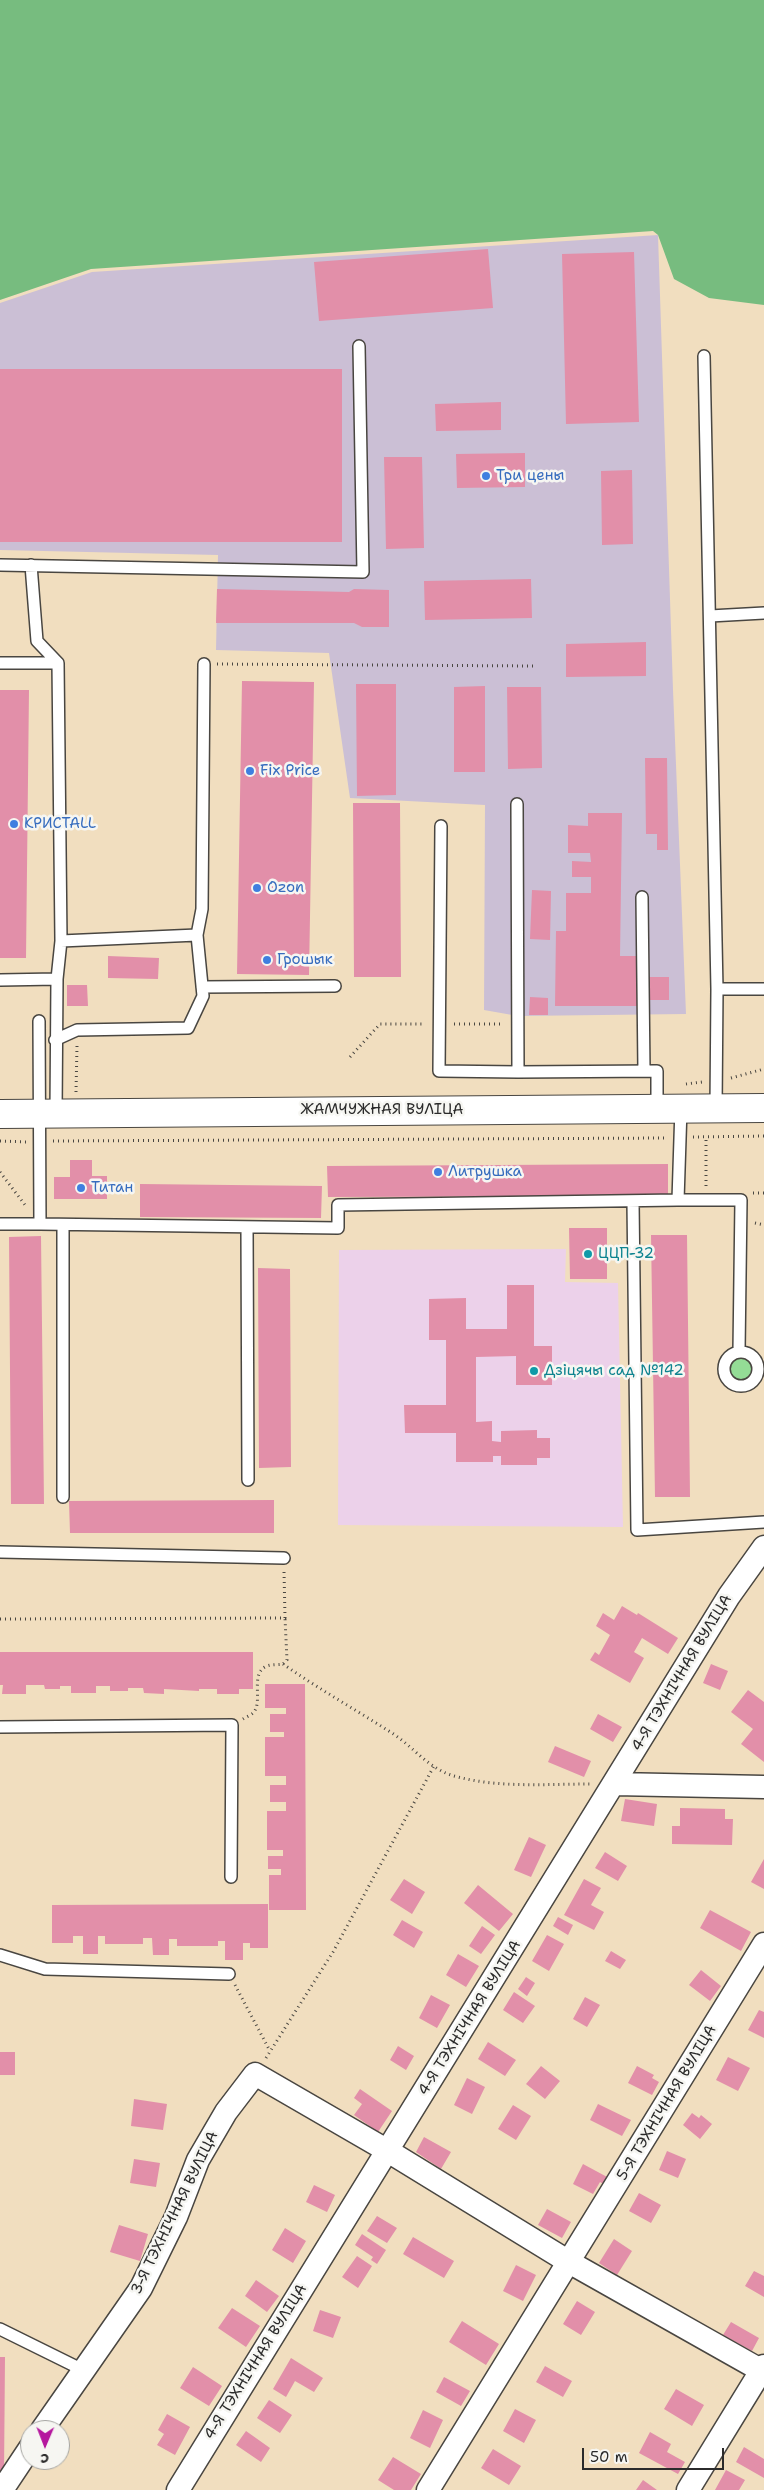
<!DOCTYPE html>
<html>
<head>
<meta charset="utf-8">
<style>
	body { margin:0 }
	#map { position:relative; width:764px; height:2490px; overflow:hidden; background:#f1debf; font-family:"Shantell Sans",sans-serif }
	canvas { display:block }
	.north { position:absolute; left:20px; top:2420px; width:50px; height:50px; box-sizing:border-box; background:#f6f6f2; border:1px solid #a5a5a2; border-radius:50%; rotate:181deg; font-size:14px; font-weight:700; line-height:20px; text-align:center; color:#2b2b2b }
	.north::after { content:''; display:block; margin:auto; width:18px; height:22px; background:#b5179e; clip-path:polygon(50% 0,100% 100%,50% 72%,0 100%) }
	.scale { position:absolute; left:582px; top:2448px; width:142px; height:22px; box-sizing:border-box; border:2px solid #2b2b2b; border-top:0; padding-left:6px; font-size:15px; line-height:18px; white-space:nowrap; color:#2b2b2b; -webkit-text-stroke:4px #f6f6f2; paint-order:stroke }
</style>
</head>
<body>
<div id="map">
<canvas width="764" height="2490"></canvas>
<div class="north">С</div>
<div class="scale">50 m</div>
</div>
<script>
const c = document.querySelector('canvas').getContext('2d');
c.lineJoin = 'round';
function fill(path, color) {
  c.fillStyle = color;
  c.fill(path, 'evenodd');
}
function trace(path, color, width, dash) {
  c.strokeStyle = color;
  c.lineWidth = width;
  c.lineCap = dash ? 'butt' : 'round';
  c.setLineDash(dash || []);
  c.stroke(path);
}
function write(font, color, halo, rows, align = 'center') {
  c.font = font + ' "Shantell Sans",sans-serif';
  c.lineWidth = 5;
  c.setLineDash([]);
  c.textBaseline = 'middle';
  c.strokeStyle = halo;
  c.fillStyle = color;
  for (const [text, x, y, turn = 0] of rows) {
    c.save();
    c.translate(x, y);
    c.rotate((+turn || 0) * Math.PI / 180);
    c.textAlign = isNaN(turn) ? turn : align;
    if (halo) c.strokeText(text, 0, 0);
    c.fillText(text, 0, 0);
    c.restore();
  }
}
const built = new Path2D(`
	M566 1249 565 1282 618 1283 623 1527 338 1525 339 1250Z`);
const industrial = new Path2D(`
	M658 235 673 690 686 1014 518 1016 484 1010 485 805 350 798 329 653 216 650 218 555 0 550V303L92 272Z`);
const green = new Path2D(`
	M729 1369a12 12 0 1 1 24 0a12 12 0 1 1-24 0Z`);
const forest = new Path2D(`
	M0 0H764V305L709 298 674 279 658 235 653 231 91 269 0 300Z`);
const building = new Path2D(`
	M488 249 493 308 319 321 314 262Z
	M634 252 639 422 566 424 562 254Z
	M0 369H342V542H0Z
	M501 402V430L436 431 435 404Z
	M525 453V487L457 488 456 454Z
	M384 457H422L424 548 386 549Z
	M632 470 633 544 602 545 601 471Z
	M531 579 532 618 425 620 424 581Z
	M217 589 349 592 354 589 389 590V627H362L354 623H216Z
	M646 642V676L566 677V644Z
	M242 681 314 682 309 975 237 974Z
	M356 684H396V795L357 796Z
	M485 686V772H454V687Z
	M507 687H541L542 768 508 769Z
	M0 690H29L26 958H0Z
	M645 758H667L668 850H657V834H646Z
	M353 803H400L401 977H354Z
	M588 813H622L620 956H641V1006H555L556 931H566V893H591V877H572V861L591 862 590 853H568V825L588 826Z
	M532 890 551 891 550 940 530 939Z
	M108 956 159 958 158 979 108 978Z
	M648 977H669V1000H649Z
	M67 985H87L88 1006H67Z
	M530 997 548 998V1015H529Z
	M70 1160H92V1176H107V1199H54V1177H70Z
	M668 1164V1196L328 1197 327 1166Z
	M140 1184 322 1186 321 1218 140 1217Z
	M569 1228H607V1279H570Z
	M651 1235H687L690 1497H655Z
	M41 1236 44 1504H11L9 1237Z
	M258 1268 290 1269 291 1467 259 1468Z
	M507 1285H534V1346H552V1385H516V1356L476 1357V1422L492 1421V1441L501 1442V1431L537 1430V1438H550V1458H537V1465H501V1456H493V1462H456V1433H405L404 1405H446V1340H429V1299L466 1298V1329H507Z
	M274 1500V1533H70L69 1501Z
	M622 1606 637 1615 638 1613 678 1638 668 1654 642 1638 634 1652 644 1658 630 1683 590 1660 595 1652 599 1655 610 1635 596 1626 603 1613 614 1620Z
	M0 1652H253V1689H239V1694H217V1689H199V1691L164 1689V1694L144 1693 143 1688H128V1691H110V1686H96V1693H71V1686H60V1689H45L44 1685H26V1694H2L3 1685H0Z
	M711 1664 728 1671 720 1690 703 1683Z
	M265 1684H305L306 1910H269V1875H281V1869H268V1856H283V1850H267V1811H286V1802H270V1785H286V1776H265V1737H284V1732H270V1714H286V1708H265Z
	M748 1690 764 1702V1762L741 1744 753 1729 731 1712Z
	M598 1714 622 1727 613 1742 590 1729Z
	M555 1746 591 1761 584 1777 548 1762Z
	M625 1799 657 1804 654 1826 621 1821Z
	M680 1808 725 1809V1819H733L732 1845 672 1844V1826H680Z
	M529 1837 546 1845 531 1877 514 1870Z
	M605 1852 627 1866 618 1881 595 1868Z
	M764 1859V1889L751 1882Z
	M404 1879 425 1892 412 1914 390 1900Z
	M584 1879 601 1888 591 1905 604 1912 594 1930 564 1915Z
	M478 1885 513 1914 499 1931 464 1903Z
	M268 1904V1948H250V1943H243V1960H225V1941H218V1946H177V1939H169V1955H153L152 1938H143V1944H105V1936H98V1954H83V1936H73V1943H52V1905Z
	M710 1910 751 1932 741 1951 700 1928Z
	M558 1917 573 1925 568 1935 553 1926Z
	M402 1920 423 1932 414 1948 393 1935Z
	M482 1926 495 1935 481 1954 469 1946Z
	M547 1935 564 1944 549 1971 532 1961Z
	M611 1951 626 1960 620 1969 605 1961Z
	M458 1954 479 1966 466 1987 446 1975Z
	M701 1970 721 1986 710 2001 689 1985Z
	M526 1977 535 1983 527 1996 518 1989Z
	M514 1992 535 2006 523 2023 503 2010Z
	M431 1995 450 2005 437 2028 419 2018Z
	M585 1997 600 2005 587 2027 573 2019Z
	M759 2010 764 2012V2038L748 2030Z
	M488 2042 516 2060 505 2076 478 2059Z
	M398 2046 414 2056 406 2070 390 2060Z
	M0 2052H15V2075H0Z
	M728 2057 750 2068 738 2091 716 2080Z
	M541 2066 560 2081 545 2099 526 2084Z
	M637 2066 654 2075 652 2078 659 2082 652 2095 628 2083Z
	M467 2078 485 2087 472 2114 454 2105Z
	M360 2089 392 2111 378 2132 354 2115 362 2104 354 2098Z
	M134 2099 167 2104 163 2130 131 2126Z
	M598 2104 631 2120 622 2136 590 2120Z
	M513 2105 531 2116 516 2140 498 2129Z
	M692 2113 699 2118 701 2115 712 2124 700 2139 683 2125Z
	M424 2137 451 2152 441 2169 416 2152Z
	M667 2151 686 2159 678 2178 659 2170Z
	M134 2159 160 2163 156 2187 130 2183Z
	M583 2164 609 2178 605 2185 600 2182 593 2194 573 2184Z
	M314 2185 335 2195 327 2212 306 2202Z
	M639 2193 661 2205 651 2223 629 2211Z
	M547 2209 571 2222 562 2238 538 2225Z
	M377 2216 397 2228 387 2243 367 2231Z
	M119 2225 148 2234 140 2261 110 2252Z
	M285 2228 306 2241 293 2263 272 2250Z
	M362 2234 386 2250 377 2264 371 2260 373 2257 355 2245Z
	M413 2237 454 2261 444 2278 403 2254Z
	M614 2239 632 2251 617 2275 599 2263Z
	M357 2256 372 2266 358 2288 342 2277Z
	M516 2265 536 2275 523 2301 503 2291Z
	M754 2271 764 2276V2297L745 2286Z
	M256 2280 279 2296 267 2312 245 2296Z
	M577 2301 595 2312 581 2335 563 2324Z
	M232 2308 260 2326 246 2347 218 2328Z
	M320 2310 341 2317 333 2338 313 2331Z
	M462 2321 499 2344 486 2365 449 2342Z
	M731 2322 759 2338 752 2351 723 2335Z
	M0 2357H5L4 2475H0Z
	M291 2358 323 2378 314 2392 295 2381 286 2397 273 2389Z
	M545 2366 572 2381 563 2397 536 2382Z
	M193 2367 222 2386 209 2406 180 2388Z
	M444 2377 470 2391 461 2406 436 2392Z
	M676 2389 704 2405 692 2426 664 2409Z
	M269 2400 292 2415 280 2433 257 2418Z
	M515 2409 536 2420 524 2443 503 2431Z
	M423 2410 443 2420 430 2448 410 2438Z
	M167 2414 190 2427 175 2455 157 2445 164 2434 158 2430Z
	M246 2431 270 2448 261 2462 236 2445Z
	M650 2432 671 2444 667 2452 685 2462 678 2474 639 2453Z
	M744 2447 764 2459V2478L736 2462Z
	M493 2449 521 2466 509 2485 481 2468Z
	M393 2457 421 2474 411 2490H394L378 2480Z
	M726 2470 745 2480 739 2490H715Z
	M643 2480 657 2490H636Z`);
const path = new Path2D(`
	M217 664 533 666
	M454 1024H501
	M350 1057 380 1024H425
	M731 1078 764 1069
	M686 1084 702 1082
	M76 1092 77 1046
	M693 1137 764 1136
	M0 1141 27 1142
	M53 1141 667 1138
	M0 1172 25 1205
	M706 1186V1137
	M753 1193H764
	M755 1223 764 1225
	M0 1619 285 1618 284 1571
	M283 1664C319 1689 356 1710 392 1733 414 1747 430 1771 458 1777 500 1788 547 1784 590 1784
	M243 1719C246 1717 251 1715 253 1713 264 1702 249 1673 267 1666 272 1664 278 1665 283 1664L287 1660 285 1618
	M235 1985 270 2051
	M266 2058 333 1952 434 1766`);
const lane = new Path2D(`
	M704 356 717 989 716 1108
	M0 565 363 572 359 346
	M710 616 764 613
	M0 663H58
	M517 804 518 1072 657 1071V1108
	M441 826 439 1071 518 1072
	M642 897 644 1071
	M61 941 197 935 202 909 204 664
	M0 980 57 979 61 941 58 663 37 641 31 565
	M202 987 335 986
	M717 989H764
	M39 1021 40 1224 338 1228V1205L678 1200 681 1108
	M55 1040 77 1030 188 1028 203 996 197 935
	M56 1113 57 979
	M678 1200H741L739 1351
	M633 1202 637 1530 764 1522
	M0 1224H40
	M63 1225V1497
	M247 1227 248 1480
	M724 1369a17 17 0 1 1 34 0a17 17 0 1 1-34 0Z
	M0 1552 284 1558
	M0 1727 232 1725 231 1877
	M0 1955 45 1969 229 1974
	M0 2329 83 2370`);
const street = new Path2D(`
	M615 1784 764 1787
	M42 2430 141 2288 176 2217 198 2160 226 2112 255 2074 388 2151 569 2262 764 2372
	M2 2490 30 2448
	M178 2490 729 1596 764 1547
	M428 2490 764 1944
	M688 2490 764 2366`);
const secondary = new Path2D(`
	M0 1114 764 1108`);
const markers = [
	[486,476,5,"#3f7fe0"],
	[250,771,5,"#3f7fe0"],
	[14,824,5,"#3f7fe0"],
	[257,888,5,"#3f7fe0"],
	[267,960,5,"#3f7fe0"],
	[438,1172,5,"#3f7fe0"],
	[81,1188,5,"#3f7fe0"],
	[588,1254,5,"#0f9aa8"],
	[534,1371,5,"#0f9aa8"]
];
const shopNames = [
	["Три цены",496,476],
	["Fix Price",260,771],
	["КРИСТАLL",24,824],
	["Ozon",267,888],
	["Грошык",277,960],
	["Литрушка",448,1172],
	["Титан",91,1188]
];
const streetNames = [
	["ЖАМЧУЖНАЯ ВУЛІЦА",382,1110],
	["4-Я ТЭХНІЧНАЯ ВУЛІЦА",682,1673,-59],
	["4-Я ТЭХНІЧНАЯ ВУЛІЦА",470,2018,-58],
	["5-Я ТЭХНІЧНАЯ ВУЛІЦА",667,2103,-59],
	["3-Я ТЭХНІЧНАЯ ВУЛІЦА",175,2213,-64],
	["4-Я ТЭХНІЧНАЯ ВУЛІЦА",256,2362,-58]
];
const cultureNames = [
	["ЦЦП-32",598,1254],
	["Дзіцячы сад №142",544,1371]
];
fill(built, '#ecd1ea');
fill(industrial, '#cbbfd5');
fill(green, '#94dc96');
fill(forest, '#77bc7f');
fill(building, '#e28fa9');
trace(lane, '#494641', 14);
trace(street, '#494641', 25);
trace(secondary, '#494641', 30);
trace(path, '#494641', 3, [1, 4]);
trace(lane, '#fff', 11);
trace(street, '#fff', 22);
trace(secondary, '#fff', 28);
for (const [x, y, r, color] of markers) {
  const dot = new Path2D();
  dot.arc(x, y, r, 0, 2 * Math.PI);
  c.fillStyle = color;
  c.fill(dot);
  trace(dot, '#f6f6f2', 2);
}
write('15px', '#366cbe', '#f6f6f2', shopNames, 'left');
write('15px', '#2b2b2b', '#f6f6f2', streetNames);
write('15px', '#0d838f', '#f6f6f2', cultureNames, 'left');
</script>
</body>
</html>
